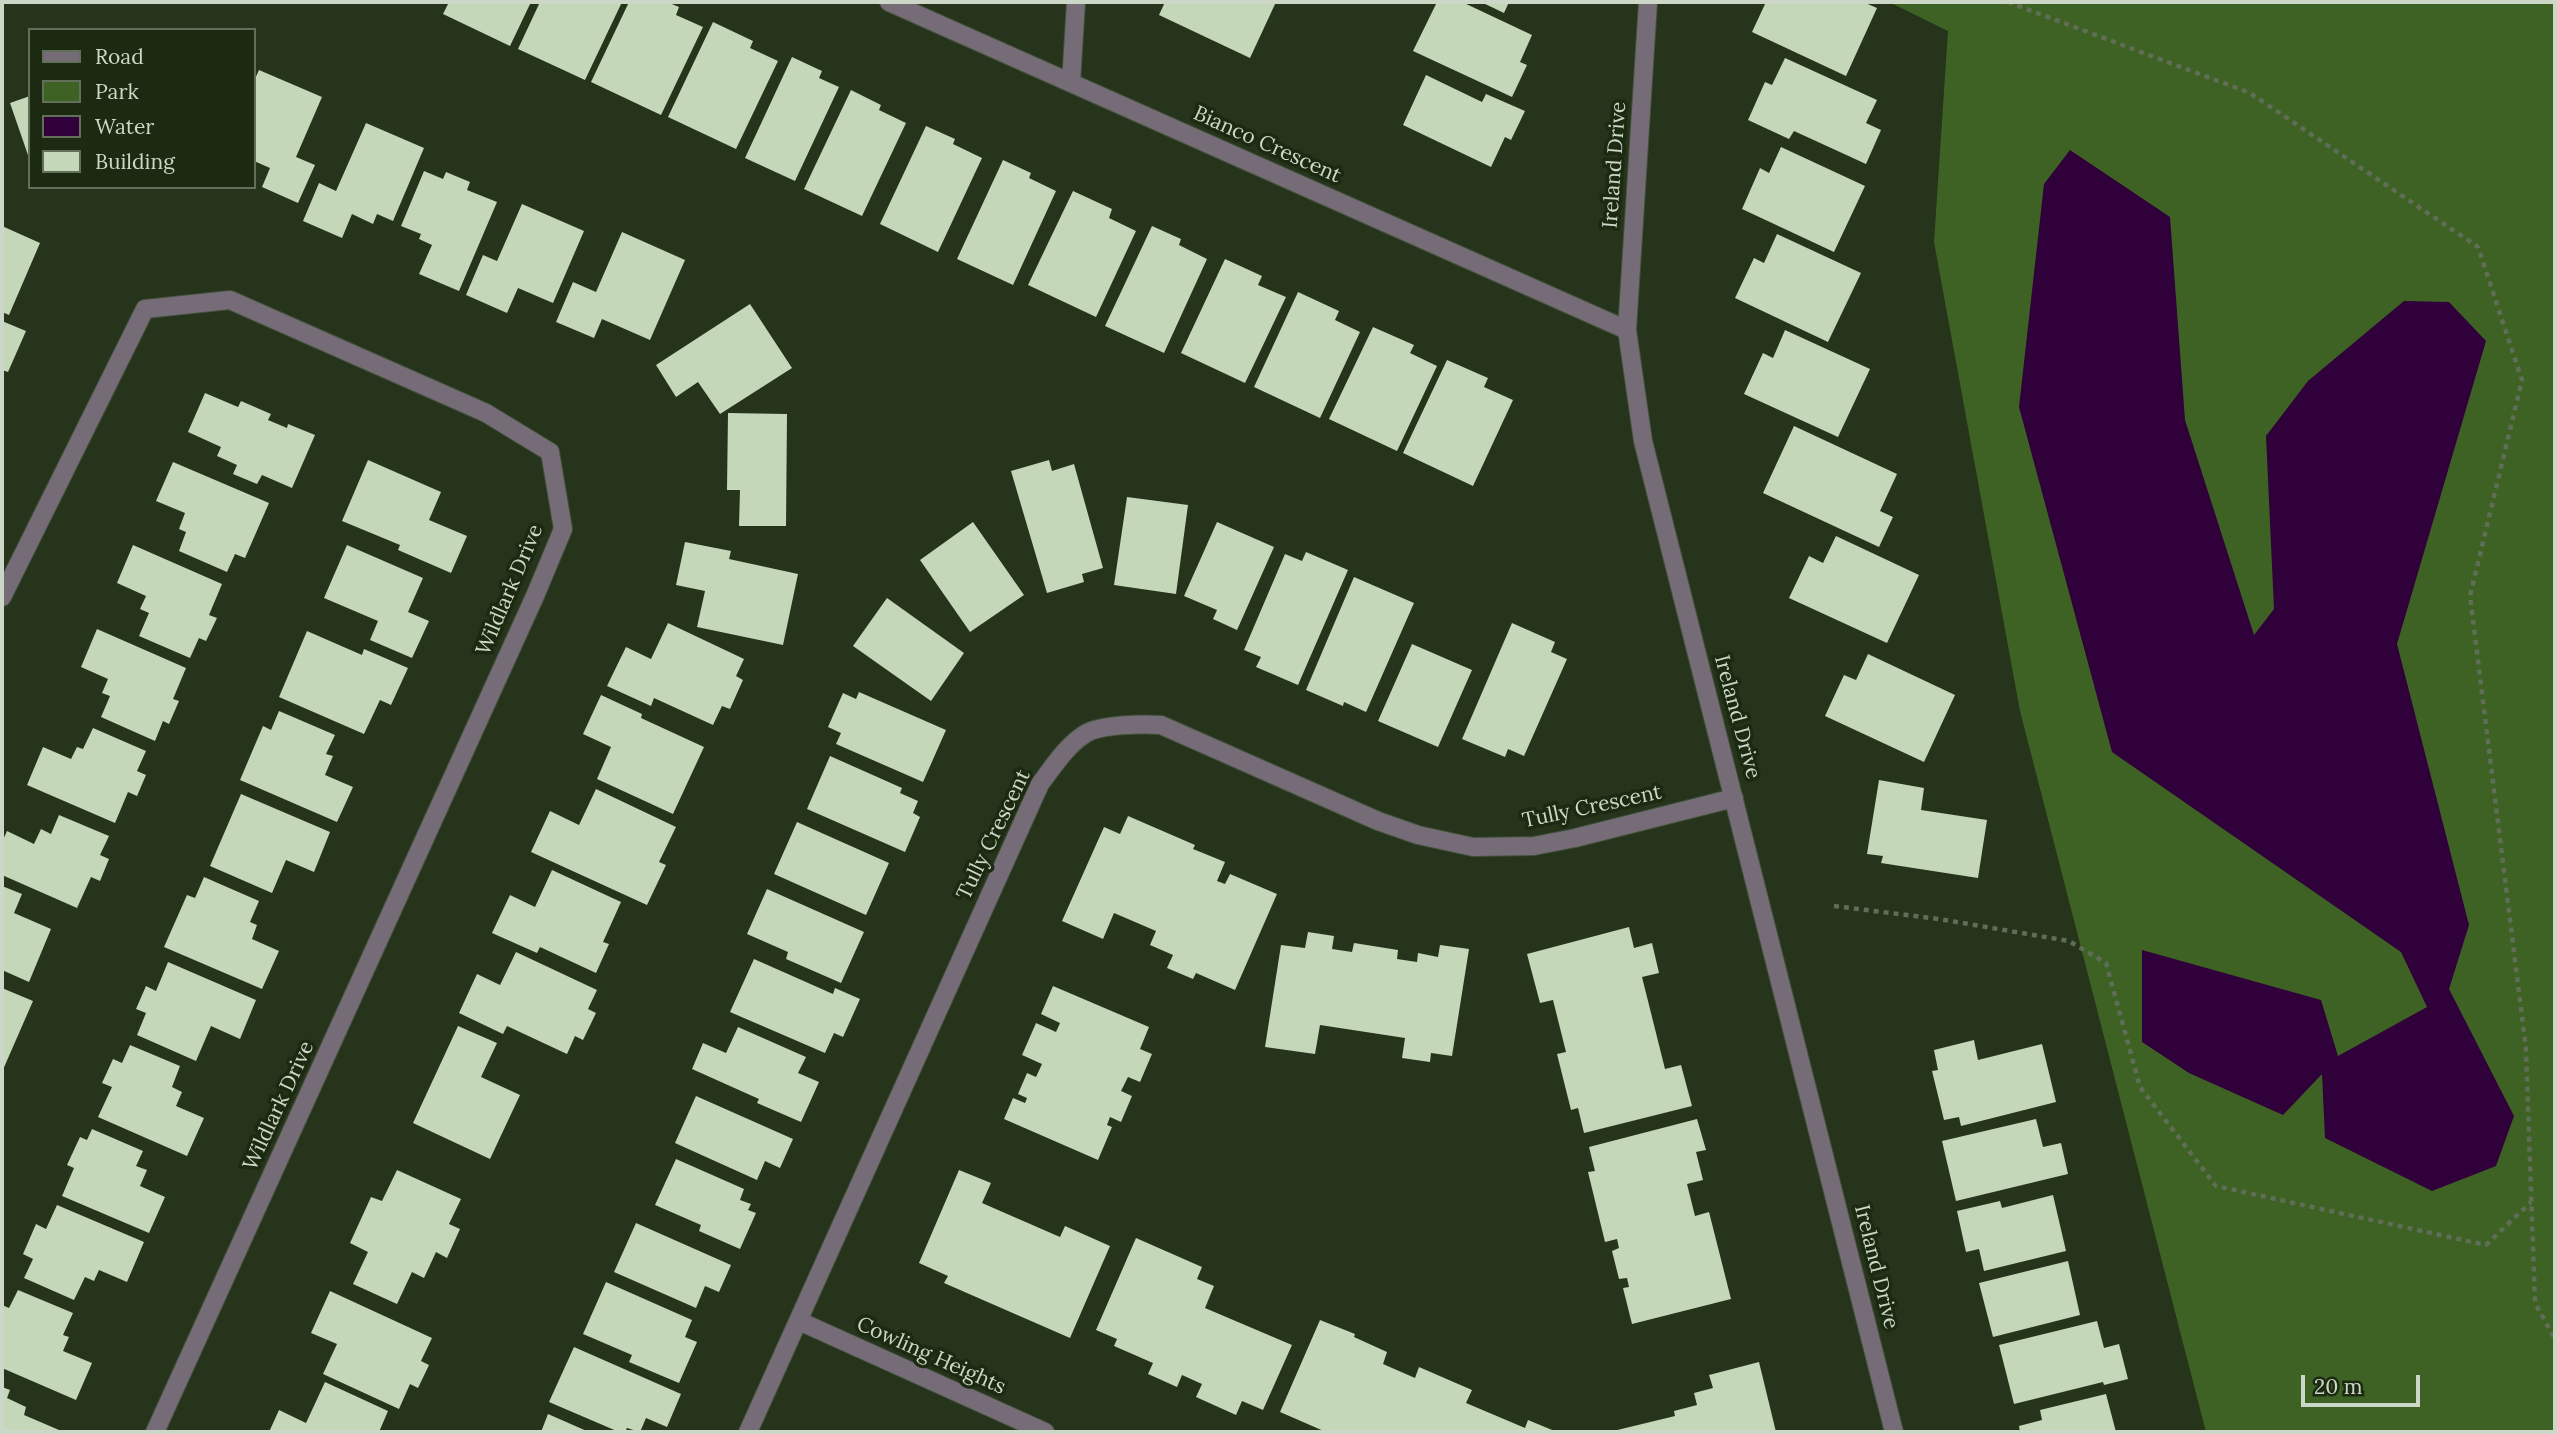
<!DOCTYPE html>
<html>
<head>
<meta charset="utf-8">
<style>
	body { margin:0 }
	#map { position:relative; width:2557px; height:1434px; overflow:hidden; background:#25341b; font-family:Lora,serif }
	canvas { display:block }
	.frame { position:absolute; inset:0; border:4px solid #cdd7c7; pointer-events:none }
	.legend { position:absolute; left:28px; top:28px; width:228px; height:161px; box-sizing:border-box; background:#1b2a11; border:2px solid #626f5a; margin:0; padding:9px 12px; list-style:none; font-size:21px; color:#cdd7c7 }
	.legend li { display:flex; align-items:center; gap:14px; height:35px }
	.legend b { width:35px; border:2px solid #626f5a }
	.scale { position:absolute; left:2301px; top:1375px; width:119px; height:32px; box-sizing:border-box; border:4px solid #cdd7c7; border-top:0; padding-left:9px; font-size:21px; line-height:24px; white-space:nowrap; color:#cdd7c7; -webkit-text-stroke:5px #1b2a11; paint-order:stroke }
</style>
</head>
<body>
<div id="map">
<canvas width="2557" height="1434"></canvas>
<div class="frame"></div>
<ul class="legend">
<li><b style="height:9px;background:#756c78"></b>Road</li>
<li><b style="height:19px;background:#3e6223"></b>Park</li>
<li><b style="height:19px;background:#2f0039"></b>Water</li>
<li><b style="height:19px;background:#c4d7b8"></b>Building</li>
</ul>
<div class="scale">20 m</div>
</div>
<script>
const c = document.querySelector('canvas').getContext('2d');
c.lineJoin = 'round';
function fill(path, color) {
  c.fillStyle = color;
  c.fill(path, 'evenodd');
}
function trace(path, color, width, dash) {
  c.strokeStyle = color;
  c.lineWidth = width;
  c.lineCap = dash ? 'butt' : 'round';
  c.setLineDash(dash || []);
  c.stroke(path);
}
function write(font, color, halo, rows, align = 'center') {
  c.font = font + ' Lora,serif';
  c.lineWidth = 7;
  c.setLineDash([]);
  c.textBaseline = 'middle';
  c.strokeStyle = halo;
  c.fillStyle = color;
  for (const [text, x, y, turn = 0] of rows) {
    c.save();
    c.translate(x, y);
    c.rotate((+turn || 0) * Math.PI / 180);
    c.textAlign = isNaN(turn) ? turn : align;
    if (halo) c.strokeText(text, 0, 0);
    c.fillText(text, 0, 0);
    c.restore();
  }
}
const green = new Path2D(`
	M1889 2H2555V1432H2206L2020 711 1934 242 1948 31Z`);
const water = new Path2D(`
	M2070 150 2170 217 2185 420 2254 635 2274 609 2266 436 2308 381 2404 301 2449 302 2486 341 2397 644 2469 925 2449 989 2514 1116 2496 1166 2432 1191 2325 1138 2322 1074 2283 1115 2189 1073 2142 1042V950L2321 1000 2338 1056 2427 1007 2401 952 2112 752 2019 407 2044 184Z`);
const building = new Path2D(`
	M449 2H531L510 46 443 14Z
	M540 2H622L585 80 518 49Z
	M629 2H667L679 7 676 15 703 27 661 115 591 82Z
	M1165 2H1276L1250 58 1159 15Z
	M1437 2H1462L1532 35 1520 62 1527 65 1512 97 1413 51Z
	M1481 2H1509L1504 13Z
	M1766 2H1863L1877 8 1846 76 1752 32Z
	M713 22 753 41 750 48 778 61 736 149 668 117Z
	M792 57 822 71 819 78 839 87 795 181 745 158Z
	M1785 58 1877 100 1866 123 1881 130 1866 164 1794 131 1789 139 1748 120 1765 82 1772 85Z
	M259 70 322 97 296 157 315 165 298 203 262 187 270 168 254 161V81Z
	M1426 75 1482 102 1486 94 1525 111 1511 140 1505 137 1491 167 1403 125Z
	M851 90 881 105 879 110 906 123 862 216 804 189Z
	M30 96V157L29 158 10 103Z
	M366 123 424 148 393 221 377 214 373 224 352 214 342 238 303 221 319 183 336 191Z
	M926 126 955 139 953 144 982 158 938 252 880 224Z
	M1781 147 1865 186 1834 252 1742 209 1760 168 1769 173Z
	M1003 160 1031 173 1029 178 1056 191 1013 285 957 259Z
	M424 171 443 179 446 172 470 182 467 190 497 202 459 291 419 274 432 245 419 239 421 234 401 226Z
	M1073 191 1112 209 1109 218 1136 231 1096 317 1028 285Z
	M522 204 584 231 553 303 518 288 507 313 466 295 483 255 497 261Z
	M2 226 40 243 9 315 2 312Z
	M1152 226 1181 239 1179 245 1207 259 1164 353 1105 326Z
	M622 232 685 260 650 340 602 319 594 338 556 322 573 282 596 292Z
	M1777 234 1861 273 1828 342 1735 298 1754 258 1764 263Z
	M1225 259 1262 276 1258 285 1286 297 1245 383 1181 353Z
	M1298 292 1339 311 1335 320 1360 332 1320 418 1254 387Z
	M750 304 792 368 720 414 698 382 676 397 656 365Z
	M2 321 26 331 8 372 2 370Z
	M1373 327 1414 345 1410 353 1437 366 1397 451 1329 419Z
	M1785 330 1870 369 1838 437 1744 394 1763 353 1773 358Z
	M1447 360 1488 378 1484 387 1513 400 1473 486 1403 453Z
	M205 393 238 407 241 401 271 414 268 420 287 428 288 424 315 435 292 488 262 475 257 484 233 474 237 465 217 456 221 447 188 432Z
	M728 413 787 414 786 526H739L740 490H727Z
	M1794 426 1897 474 1880 511 1893 517 1879 547 1763 493Z
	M368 460 441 492 429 520 467 536 451 573 398 550 400 545 342 521Z
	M1049 460 1052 471 1074 464 1103 568 1082 574 1084 582 1047 593 1011 471Z
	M173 462 269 503 245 558 235 554 227 572 179 551 186 532 179 529 185 513 156 501Z
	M1127 497 1188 505 1176 594 1114 585Z
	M973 522 1024 595 970 632 920 560Z
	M1217 522 1274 547 1237 630 1213 619 1217 610 1184 596Z
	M1836 536 1919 575 1887 643 1789 598 1809 556 1823 563Z
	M685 542 731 551 729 559 798 574 783 645 697 627 705 591 676 585Z
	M133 545 222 584 209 615 217 618 206 641 199 638 190 658 139 636 149 613 140 609 146 596 117 583Z
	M347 545 423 578 408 612 429 621 412 658 370 640 378 621 324 598Z
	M1306 552 1348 570 1298 685 1256 667 1261 657 1244 650 1285 554 1302 561Z
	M1354 577 1414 603 1366 712 1344 702 1343 706 1306 690Z
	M887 598 964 653 931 701 853 646Z
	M668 623 744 659 736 676 743 680 730 709 722 706 713 725 654 698 651 706 607 686 626 647 651 659Z
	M1512 623 1555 642 1551 652 1567 659 1524 756 1508 749 1505 757 1462 739Z
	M97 629 186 668 173 699 179 701 169 724 163 721 155 741 101 717 110 696 102 693 108 679 81 667Z
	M307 631 362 655 364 649 408 668 391 705 380 700 364 734 279 697Z
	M1412 644 1472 670 1438 747 1378 721Z
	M1868 654 1955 695 1924 762 1825 716 1844 675 1856 680Z
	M859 692 946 730 923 782 836 744 841 733 828 727 843 693 856 699Z
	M601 695 642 714 641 718 704 747 673 814 597 779 611 747 583 734Z
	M279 711 335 735 326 754 333 756 325 775 353 787 337 822 240 780 263 726 271 730Z
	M93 728 146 751 137 771 146 775 137 796 128 792 115 823 27 785 43 747 71 759 77 747 83 749Z
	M830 756 902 788 900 793 918 801 913 813 920 817 905 852 807 809Z
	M1879 780 1924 788 1921 810 1987 820 1978 878 1881 863 1883 856 1867 854Z
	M596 789 676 827 659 862 666 865 647 905 531 852 550 811 579 825Z
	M241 794 330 832 314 872 286 860 272 893 210 866Z
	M59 815 109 836 100 855 109 859 100 881 91 877 77 908 2 875V842L7 831 34 844 41 829 51 834Z
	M1128 816 1195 845 1193 849 1225 862 1217 881 1225 884 1230 874 1277 894 1235 990 1196 973 1193 979 1167 968 1173 955 1150 945 1156 931 1114 913 1103 939 1062 921 1104 827 1120 834Z
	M797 822 889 863 866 915 774 874Z
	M552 870 621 902 603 942 609 944 596 973 540 947 537 953 492 933 510 895 535 907Z
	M204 877 259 901 250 922 257 925 252 939 279 951 262 989 164 947 187 895 195 898Z
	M2 886 22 894 14 913 51 929 29 982 2 970Z
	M767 889 864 932 841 983 786 959 788 952 747 934Z
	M1629 927 1634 948 1652 943 1659 973 1642 977 1665 1069 1681 1065 1692 1106 1584 1133 1578 1108 1571 1110 1557 1054 1566 1052 1553 1000 1540 1003 1527 954Z
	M1308 932 1334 936 1332 949 1352 952 1354 943 1398 950 1397 959 1417 962 1418 953 1438 957 1440 945 1469 949 1452 1056 1431 1053 1430 1062 1402 1058 1405 1038 1320 1025 1315 1054 1265 1047 1281 945 1305 948Z
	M516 952 597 990 588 1009 596 1013 583 1040 575 1036 567 1054 507 1026 503 1034 459 1013 477 974 500 985Z
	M754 959 833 994 835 988 860 999 843 1037 834 1033 825 1053 730 1012Z
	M168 962 256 1000 240 1039 211 1026 196 1061 137 1035 146 1013 136 1009 146 986 156 991Z
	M1053 986 1149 1027 1140 1049 1152 1054 1140 1082 1128 1077 1121 1091 1132 1096 1121 1122 1110 1117 1107 1125 1112 1127 1098 1160 1004 1119 1013 1098 1025 1103 1027 1098 1018 1094 1027 1073 1036 1077 1042 1064 1022 1055 1036 1023 1056 1032 1060 1023 1041 1014Z
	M2 988 33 1001 2 1072Z
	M458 1026 497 1043 481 1077 520 1095 490 1159 413 1123Z
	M738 1027 806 1057 798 1073 819 1082 801 1122 757 1103 759 1099 692 1069 703 1043 726 1053Z
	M1974 1040 1978 1060 2042 1044 2056 1102 1961 1126 1959 1117 1944 1120 1932 1071 1938 1070 1934 1050Z
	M130 1045 180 1066 172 1087 182 1092 176 1106 204 1118 187 1156 98 1117 112 1087 102 1083 113 1059 122 1063Z
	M696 1096 793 1139 780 1168 765 1161 757 1180 675 1143Z
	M1697 1119 1706 1150 1696 1152 1703 1180 1687 1184 1695 1216 1709 1212 1731 1299 1632 1324 1623 1288 1629 1287 1627 1278 1619 1279 1612 1251 1619 1248 1617 1239 1605 1242 1588 1172 1595 1171 1589 1147Z
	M2036 1119 2043 1147 2061 1143 2068 1174 1956 1201 1942 1141Z
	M92 1129 143 1151 136 1166 147 1170 140 1186 165 1197 149 1233 62 1196 74 1168 67 1165 80 1137 87 1140Z
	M676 1159 744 1189 740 1200 751 1204 748 1210 756 1213 740 1249 699 1231 701 1225 655 1205Z
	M397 1170 461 1199 449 1224 460 1229 447 1258 436 1252 424 1278 412 1272 397 1304 353 1284 368 1252 350 1243 371 1197 382 1201Z
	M959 1170 991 1183 982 1203 1060 1237 1065 1226 1110 1246 1070 1338 944 1283 948 1276 919 1263Z
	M2053 1195 2066 1251 1984 1271 1979 1249 1966 1252 1957 1211 2000 1201 2002 1208Z
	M57 1205 144 1242 127 1282 99 1270 94 1281 85 1277 74 1300 24 1278 33 1259 23 1254 36 1224 46 1229Z
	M636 1223 731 1265 719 1292 705 1286 696 1308 614 1272Z
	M1136 1238 1202 1267 1197 1279 1214 1286 1205 1308 1292 1345 1263 1410 1242 1401 1236 1415 1196 1397 1202 1384 1182 1375 1177 1387 1148 1374 1153 1363 1114 1346 1117 1339 1096 1330Z
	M2068 1261 2080 1315 1993 1337 1979 1283Z
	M606 1282 692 1320 685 1337 697 1342 679 1383 629 1362 632 1355 583 1334Z
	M18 1290 73 1313 63 1335 69 1337 63 1351 92 1363 76 1400 2 1368V1305L9 1308Z
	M330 1291 432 1338 421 1361 429 1365 418 1388 410 1384 399 1409 323 1374 337 1344 311 1333Z
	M1320 1320 1355 1334 1354 1337 1387 1352 1383 1364 1415 1378 1419 1367 1472 1390 1466 1403 1525 1428 1528 1420 1557 1432H1326L1280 1412Z
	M2097 1321 2104 1348 2119 1344 2128 1379 2104 1385 2103 1382 2014 1404 1999 1345Z
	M574 1347 681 1394 667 1427 646 1418 640 1432 627 1428 625 1432H619L549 1402Z
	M1759 1362 1776 1432H1609L1675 1416 1674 1411 1697 1405 1694 1393 1713 1388 1709 1375Z
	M325 1382 388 1411 379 1432H269L279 1410 306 1423Z
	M2 1387 10 1390 7 1398 26 1407 24 1415 59 1430 58 1432H2Z
	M2106 1394 2116 1432H2020L2019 1426 2042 1420 2040 1410Z
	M548 1414 589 1432H541Z`);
const path = new Path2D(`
	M2008 2 2250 93 2478 247 2522 380 2470 596 2526 1049 2535 1303 2555 1339
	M1834 906 1939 919 2069 941 2106 963 2140 1087 2216 1186 2486 1245 2531 1202`);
const minor = new Path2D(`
	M889 2 1627 330
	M1648 2 1627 330 1643 441 1894 1432
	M1071 83 1076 2
	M2 597 145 309 230 300 486 413 550 452 563 529 535 596 155 1432
	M799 1321 1045 1432
	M748 1432 1040 784C1053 767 1066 746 1085 734 1100 724 1143 724 1161 725L1378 821 1418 835 1473 847 1534 846 1575 838 1734 798`);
const streetNames = [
	["Bianco Crescent",1267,145,24],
	["Ireland Drive",1615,165,-86],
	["Wildlark Drive",510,590,-67],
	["Ireland Drive",1737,717,75],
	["Tully Crescent",1592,807,-12],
	["Tully Crescent",994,835,-64],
	["Wildlark Drive",279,1106,-65],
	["Ireland Drive",1876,1267,76],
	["Cowling Heights",931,1356,24]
];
fill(green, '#3e6223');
fill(water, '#2f0039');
fill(building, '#c4d7b8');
trace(minor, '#43513a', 20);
trace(path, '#606d57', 4.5, [5, 5]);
trace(minor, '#756c78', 18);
write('21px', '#cdd7c7', '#1b2a11', streetNames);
</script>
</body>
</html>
